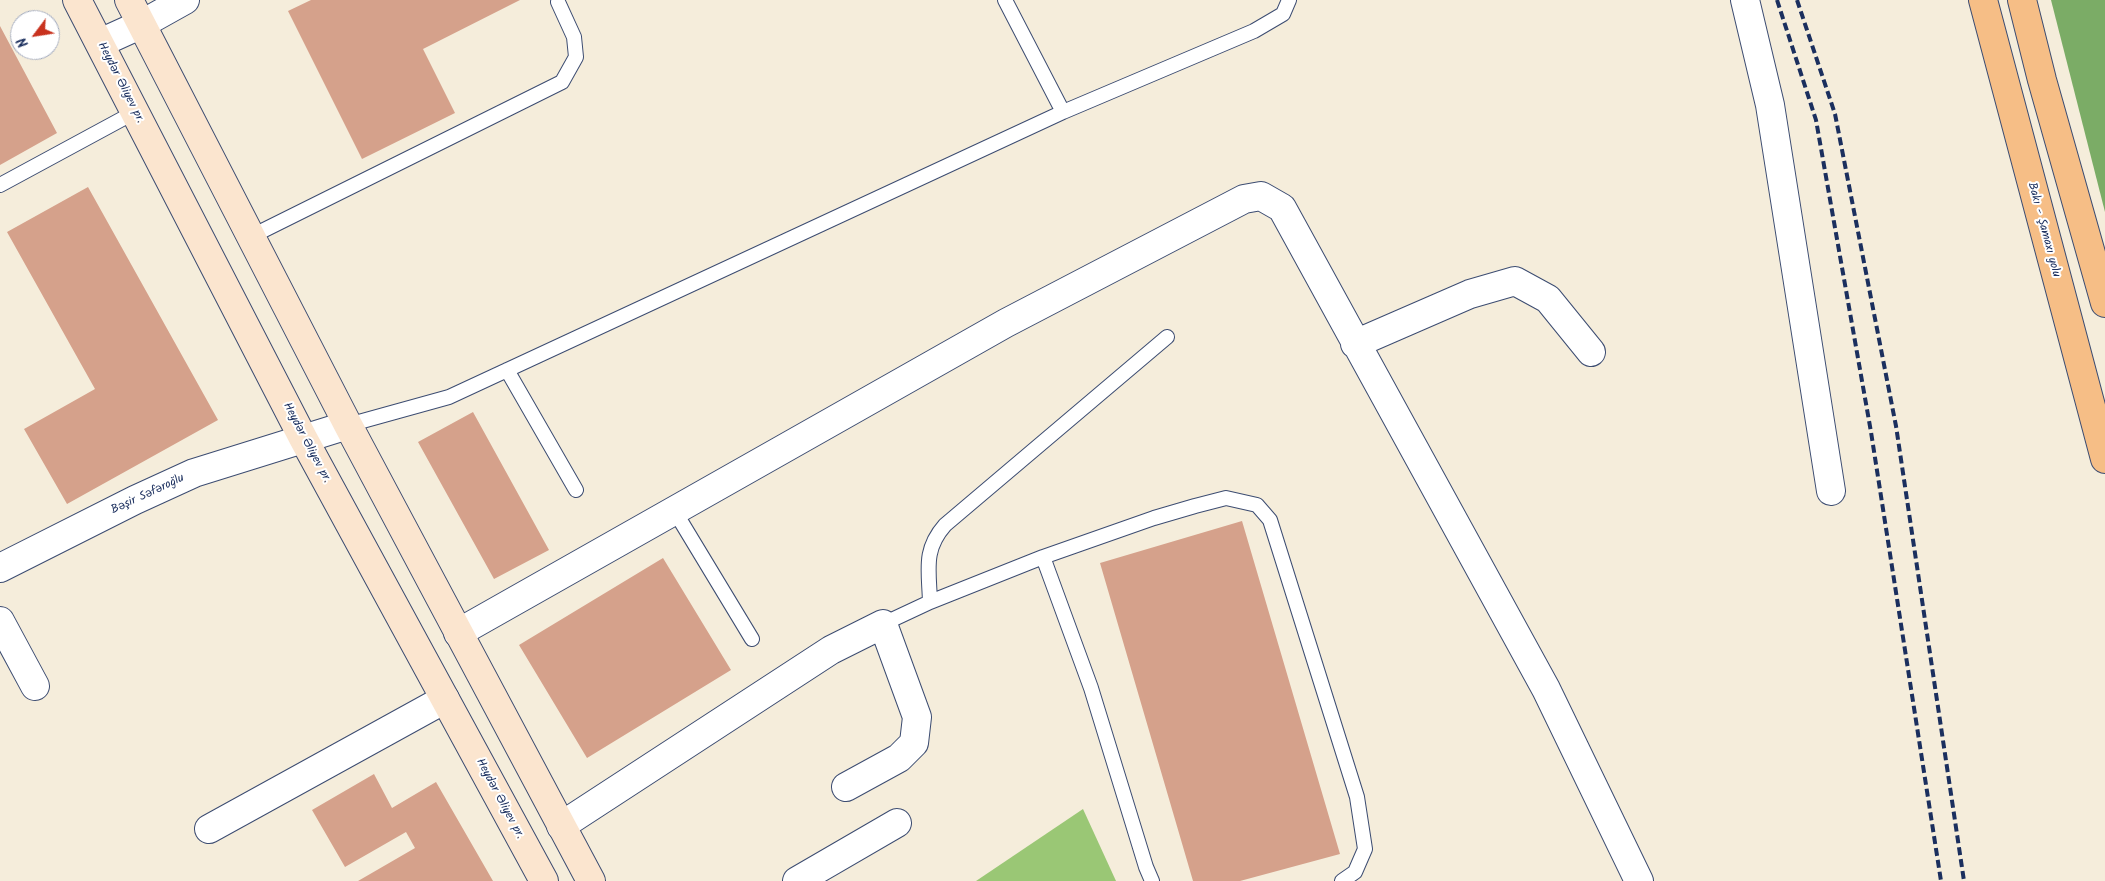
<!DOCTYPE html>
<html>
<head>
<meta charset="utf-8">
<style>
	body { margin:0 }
	#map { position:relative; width:2105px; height:881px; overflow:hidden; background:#f5eddb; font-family:Kalam,sans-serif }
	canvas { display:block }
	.north { position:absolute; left:10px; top:10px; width:50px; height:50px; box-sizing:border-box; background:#fff; border:1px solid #a4acbf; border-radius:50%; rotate:239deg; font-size:14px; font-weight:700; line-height:20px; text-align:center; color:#1b2f5e }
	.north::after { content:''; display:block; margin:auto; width:18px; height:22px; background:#c8321e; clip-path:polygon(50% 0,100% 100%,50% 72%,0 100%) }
</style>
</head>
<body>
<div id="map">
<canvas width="2105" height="881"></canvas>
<div class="north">N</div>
</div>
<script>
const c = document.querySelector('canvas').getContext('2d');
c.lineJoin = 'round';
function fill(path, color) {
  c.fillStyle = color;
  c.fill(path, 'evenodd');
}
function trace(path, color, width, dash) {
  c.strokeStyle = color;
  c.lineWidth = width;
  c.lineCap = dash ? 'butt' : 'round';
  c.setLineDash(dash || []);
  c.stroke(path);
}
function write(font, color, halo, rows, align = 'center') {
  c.font = font + ' Kalam,sans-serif';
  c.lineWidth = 4;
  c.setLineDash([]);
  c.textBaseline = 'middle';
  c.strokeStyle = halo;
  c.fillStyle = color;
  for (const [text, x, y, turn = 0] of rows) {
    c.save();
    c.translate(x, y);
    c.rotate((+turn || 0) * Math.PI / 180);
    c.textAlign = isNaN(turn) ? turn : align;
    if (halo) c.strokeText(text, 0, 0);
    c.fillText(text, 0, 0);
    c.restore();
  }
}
const green = new Path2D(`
	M1083 809 1116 881H976Z`);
const forest = new Path2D(`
	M2051 0H2105V212Z`);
const building = new Path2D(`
	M311 0H520L423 49 455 113 362 159 288 11Z
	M0 26 57 133 0 165Z
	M88 187 218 420 67 504 24 429 95 389 7 232Z
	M473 412 549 550 494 579 418 442Z
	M1242 521 1340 854 1240 881H1193L1100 563Z
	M663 558 731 670 587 758 519 645Z
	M374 774 392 808 436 782 493 881H358L415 848 406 832 345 867 312 810Z`);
const service = new Path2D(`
	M1005 0 1063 112
	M0 185 135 112
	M250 237 562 82 576 57 574 37 558 2
	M507 370 576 490
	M348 425 449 397 1063 112 1254 31 1283 14 1289 0
	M674 510 752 639
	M1043 557 1091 688 1146 867 1152 881
	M930 602C929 570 923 550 945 525L1167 337
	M883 624 930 602 1043 557 1154 518 1195 506 1226 498 1257 505 1270 520 1357 797 1365 849 1355 872 1342 881`);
const minor = new Path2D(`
	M1745 0 1770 105 1831 491
	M100 43 142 24 185 0
	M1355 344 1470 294 1515 281 1548 299 1591 352
	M0 568 135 500 194 473 348 425
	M0 621 35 686
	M458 633 1006 323 1244 199 1261 196 1282 208 1546 689 1639 881
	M561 826 831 650 883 624 917 717 914 743 899 758 846 787
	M209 829 445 699
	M797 881 897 823`);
const secondary = new Path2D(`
	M77 0 303 438 544 881
	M129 0 348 425 591 881`);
const trunk = new Path2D(`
	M1983 0 2105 459
	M2022 0 2042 80 2105 303`);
const rail = new Path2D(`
	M1777 0 1816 120 1871 432 1941 881
	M1797 0 1835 114 1896 426 1964 881`);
const streetNames = [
	["Heydər Əliyev pr.",120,83,63],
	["Bakı - Şamaxı yolu",2043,230,75],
	["Heydər Əliyev pr.",306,443,62],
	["Bəşir Səfəroğlu",148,495,-25],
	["Heydər Əliyev pr.",499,799,62]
];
fill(green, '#9ac775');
fill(forest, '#7bac66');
fill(building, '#d5a18b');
trace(service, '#3c4c71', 16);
trace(minor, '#3c4c71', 30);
trace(secondary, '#3c4c71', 30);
trace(trunk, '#3c4c71', 30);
trace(service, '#fff', 14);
trace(minor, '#fff', 28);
trace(secondary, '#fbe5cf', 28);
trace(trunk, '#f6be86', 28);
trace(rail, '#1b2f5e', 4, [8, 4]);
write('12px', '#1b2f5e', '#fff', streetNames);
</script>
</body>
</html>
